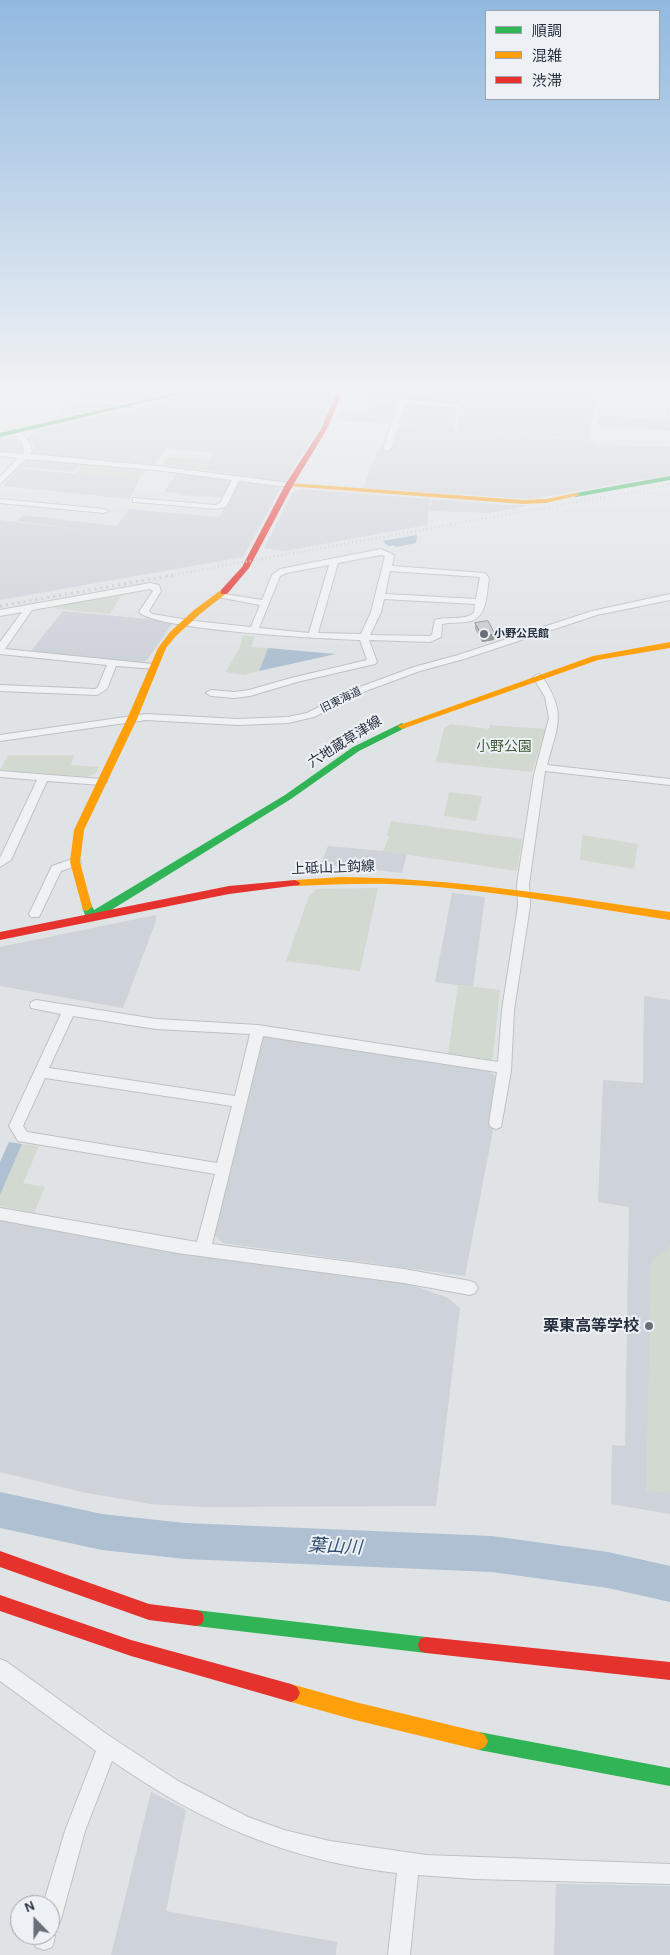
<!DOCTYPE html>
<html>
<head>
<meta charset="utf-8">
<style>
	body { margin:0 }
	#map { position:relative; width:670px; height:1955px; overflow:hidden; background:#e0e3e6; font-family:Karla,"Noto Sans JP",sans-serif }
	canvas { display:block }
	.legend { position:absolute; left:485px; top:10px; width:175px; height:90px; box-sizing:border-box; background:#edf1f5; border:1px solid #9ea4ac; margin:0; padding:6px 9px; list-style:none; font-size:15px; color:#27303e }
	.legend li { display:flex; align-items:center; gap:10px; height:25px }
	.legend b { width:25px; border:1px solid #9ea4ac }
	.north { position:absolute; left:10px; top:1895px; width:50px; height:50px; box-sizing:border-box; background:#edf1f5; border:1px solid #9ea4ac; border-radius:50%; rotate:338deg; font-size:14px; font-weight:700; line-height:20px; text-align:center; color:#27303e }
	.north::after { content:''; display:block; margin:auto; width:18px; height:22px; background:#686f79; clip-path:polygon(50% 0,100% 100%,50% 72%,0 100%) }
</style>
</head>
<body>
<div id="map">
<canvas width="670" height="1955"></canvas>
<ul class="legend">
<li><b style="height:6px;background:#30b455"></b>順調</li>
<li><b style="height:6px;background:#ff9f0a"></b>混雑</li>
<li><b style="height:6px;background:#e5322d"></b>渋滞</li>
</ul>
<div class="north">N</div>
</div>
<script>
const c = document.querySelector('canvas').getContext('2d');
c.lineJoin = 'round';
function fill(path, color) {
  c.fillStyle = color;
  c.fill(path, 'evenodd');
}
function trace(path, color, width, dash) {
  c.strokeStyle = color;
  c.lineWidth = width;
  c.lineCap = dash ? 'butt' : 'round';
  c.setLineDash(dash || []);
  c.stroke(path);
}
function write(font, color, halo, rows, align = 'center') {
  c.font = font + ' Karla,"Noto Sans JP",sans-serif';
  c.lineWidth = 4;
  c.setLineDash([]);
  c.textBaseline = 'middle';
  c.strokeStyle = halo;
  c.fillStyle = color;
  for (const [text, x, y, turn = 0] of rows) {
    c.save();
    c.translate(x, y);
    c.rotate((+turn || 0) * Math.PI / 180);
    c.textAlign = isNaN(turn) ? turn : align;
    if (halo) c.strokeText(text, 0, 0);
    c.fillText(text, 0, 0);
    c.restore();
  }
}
const built = new Path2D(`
	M76 387 139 392 143 387H195L124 403 74 398 72 397Z
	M222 387H336L325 418 285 482 203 470 213 453 166 448 154 465 31 454 35 447 29 440 30 435 37 430Z
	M347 387H556L598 389 589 439 484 432 590 440 596 444 670 447V475L530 499 363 488 378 449 392 450 400 426 471 431 459 430 457 428 463 400 459 404 351 395 345 393Z
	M572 387H670V393L618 389Z
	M71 401 114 405 56 418Z
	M369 401 390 403 395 405 389 424 336 420 340 409 365 411Z
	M412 404 459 408 454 425 455 430 400 425 406 406Z
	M666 409H670V431L596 425 599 414 665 420Z
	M0 439H15L26 448 21 454 0 452Z
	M29 459 81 463 74 472 19 467Z
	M19 468 85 475 139 479 130 499 3 486Z
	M178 472 230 478 233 480 223 498 180 495V493L164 492Z
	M240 479 281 488 243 557 0 600V520L93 531 17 521 23 515 116 526 129 509 219 517Z
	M301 489 430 499 427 525 285 551 264 548 293 492Z
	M432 499 503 505H531L490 513 429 511Z
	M63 611 169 621 172 624 147 660 140 663 30 652Z
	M328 846 383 851 407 854 402 873 321 864Z
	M452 893 485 897 473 987 435 982Z
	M156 915V921L123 1008 0 986V947Z
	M644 996 670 1000V1514L611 1504 612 1445 625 1446 629 1207 598 1202 603 1080 643 1083Z
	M267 1036 490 1071 495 1077 490 1113 494 1125 465 1276 222 1243 214 1234 249 1097 260 1039Z
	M0 1220 398 1280 448 1298 460 1308 436 1506 201 1507 150 1504 82 1492 0 1472Z
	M151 1792 186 1810 166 1911 337 1942 336 1955H111Z
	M556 1884 670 1886V1955H554Z`);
const green = new Path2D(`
	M167 457 208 460 203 470 161 466Z
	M83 463 147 469 139 479 75 474Z
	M123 593 110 614 56 609 54 606Z
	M243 635 255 636 251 647 268 648 259 671 244 675 226 672 239 649Z
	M451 724 489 729 490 725 546 729 532 772 436 762 444 728Z
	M8 755H74L71 765 99 767 96 773 87 777 0 770Z
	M449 792 482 796 476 821 444 816Z
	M391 821 522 839 517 871 383 851 389 837 387 835Z
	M582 835 638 844 634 869 580 860Z
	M378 888 360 971 286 961 309 896 317 889Z
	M458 985 500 990 493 1057 490 1060 448 1054Z
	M22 1144 39 1146 23 1183 45 1187 34 1213 0 1206V1195Z
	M670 1246V1493L646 1491 651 1261Z`);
const water = new Path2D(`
	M417 535 416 543 396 547 394 545 388 546 383 541Z
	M268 648 336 654 259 671Z
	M9 1142 22 1144 0 1195V1162Z`);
const river = new Path2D(`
	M0 1492 102 1514 185 1523 492 1536 608 1552 670 1566V1602L608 1588 492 1572 185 1559 102 1550 0 1528Z`);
const street = new Path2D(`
	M0 391 130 403 134 405 130 407 0 395Z
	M338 394 460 404 464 406 460 408 405 404 391 449 387 451 383 449 398 403 336 397V395Z
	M12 430C24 430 31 442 32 452L30 454 156 466 289 483 293 485 289 487 239 481 226 507 216 509 136 502H133V498L216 505 220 503 232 480 156 470 26 459 0 484V477L18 458 0 456V452L22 454 24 452 23 443 12 434Z
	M0 499 104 509 108 511 104 513 0 503Z
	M381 549 394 555 392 566 485 573 489 578C486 595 488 620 466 622 458 623 450 622 442 624L441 637 430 642 369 640 377 662 375 664 297 682 250 696 234 698 211 696 206 693 211 690 234 692 249 690 291 678 367 660 360 640C327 639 155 630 139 612L153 591 150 589 32 610 5 649 153 664 156 665V669L116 666 107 689 97 695 0 691V685L95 689 98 687 107 665 0 654V642L22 612 0 616V610L150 583 159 585 161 591 149 611 152 614 194 621 251 627 260 605 218 597V593L262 600 272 575 280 569ZM381 555 385 556 371 612 361 634 318 633 338 563ZM329 565 309 633 259 628 280 576 286 573ZM390 571 480 577 476 599 385 594ZM384 599 475 604 474 613C463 621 447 616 435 620L432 635 429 636 370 635 381 612Z
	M670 594V600L597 615 464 659 420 671 363 692 314 717 288 723 238 725 146 720 0 741V735L146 714 238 719 288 717 307 713 357 688 414 667 458 655 592 611Z
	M538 674 541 675C567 713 558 724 547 765L670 779V785L545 771 529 884 530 906 514 1010 511 1071 501 1127 496 1129 491 1127 489 1123 497 1072 263 1036 212 1244 404 1269 470 1281 475 1283 478 1288 475 1293 470 1295 404 1283 177 1253 0 1220V1208L197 1242 215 1174 18 1141 9 1126 61 1014 31 1008 30 1005 31 1002 36 1000 156 1019 258 1025 498 1062 502 1010 518 906 517 884 534 775 549 718 545 697 533 677ZM73 1016 156 1029 250 1034 235 1096 49 1068ZM45 1078 232 1106 217 1163 27 1132 23 1126Z
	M0 771 102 779 107 782 102 785 47 781 11 860 0 867V858L37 780 0 777Z
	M75 858 79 859 81 862 79 865 61 871 39 917H31L29 914 52 866Z
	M0 1659 7 1662 108 1735 178 1781 248 1817 284 1830 330 1841 426 1855 670 1864V1884L475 1879 418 1875 410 1955H388L397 1873C290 1861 201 1823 112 1761L85 1831 61 1919 58 1927 53 1928C56 1936 55 1939 52 1947L44 1950 36 1947 33 1939 34 1935H50V1905H43L65 1831 96 1751 0 1681Z`);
const fast = new Path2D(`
	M200 387H211L0 437V433Z
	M670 476V480L576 497 572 495 576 493Z
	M402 723 407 726 405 728 359 751 291 799 95 920H87L82 907 83 904H91L94 910 285 795 353 747Z
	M196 1610 426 1637 432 1639 434 1645 432 1651 426 1653 196 1626 190 1624 188 1618 190 1612Z
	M479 1732 670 1768V1786L479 1750 473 1747 470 1741 473 1735Z`);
const slow = new Path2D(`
	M289 483 523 500 546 499 576 493 580 495 546 503 523 504 287 486V484Z
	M221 590 228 592 200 614 176 636 166 648 137 719 84 830 80 862 92 907 87 911 83 910 70 862 74 830 127 719 158 648 170 632 194 610Z
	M670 642V648L598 660 405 728 402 729 397 726 593 656Z
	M342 877C453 878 561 896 670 912V920C577 906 484 888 390 884 358 883 327 885 295 886L290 883 295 880Z
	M291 1684 355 1702 479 1732 485 1735 488 1741 485 1747 479 1750 355 1720 291 1702 285 1699 282 1693 285 1687Z`);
const jam = new Path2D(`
	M339 387H345L327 429 293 485 249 568 227 594H221V590L242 567 285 485 321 429Z
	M295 880 300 883 299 885 229 894 0 940V932L229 886Z
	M0 1551 149 1604 196 1610 202 1612 204 1618 202 1624 196 1626 149 1620 0 1567Z
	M0 1595 131 1640 291 1684 297 1687 300 1693 297 1699 291 1702 131 1656 0 1611Z
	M426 1637 670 1662V1680L426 1653 420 1651 418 1645 420 1639Z`);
const railFar1 = new Path2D(`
	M167 576 670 485`);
const rail = new Path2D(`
	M0 606 174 575`);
const wall = new Path2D(`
	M348 387H449L447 394 434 393 432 400 348 393Z
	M475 623 494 640 482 642 475 629Z`);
const shadedWall = new Path2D(`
	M433 387H434V393L432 400Z
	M495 634 494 640 482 642V636Z`);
const building = new Path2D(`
	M403 387H433L432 389Z
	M488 621 495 634 482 636 475 623Z`);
const markers = [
	[484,634,5,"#686f79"],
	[649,1326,5,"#686f79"]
];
const farPoinames = [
	["小野公民館",494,634]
];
const farStreetnames = [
	["旧東海道",341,700,-26]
];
const streetNames = [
	["六地蔵草津線",345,742,-32],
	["上砥山上鈎線",333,868,-2]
];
const parkNames = [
	["小野公園",504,747]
];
const nearPoinames = [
	["栗東高等学校",639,1326]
];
const nearWaternames = [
	["葉山川",335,1547,3]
];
fill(built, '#ced2d9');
fill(green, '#d1d9d1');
fill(water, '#aec0d1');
fill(river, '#aec0d1');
trace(street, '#bec1c4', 2);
fill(street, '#f0f1f2');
fill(fast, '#30b455');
fill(slow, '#ff9f0a');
fill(jam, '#e5322d');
trace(railFar1, '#c9cbcd', 2.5, [1, 3]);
trace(rail, '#c9cbcd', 3, [2, 4]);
fill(wall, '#acafb1');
fill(shadedWall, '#8c8e90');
fill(building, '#c8cbce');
trace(building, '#8c8e90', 1);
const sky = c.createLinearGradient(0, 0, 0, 661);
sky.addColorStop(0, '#91b9df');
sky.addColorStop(0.59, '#f1f2f4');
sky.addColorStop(1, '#f1f2f400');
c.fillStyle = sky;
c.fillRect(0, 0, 670, 661);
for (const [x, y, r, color] of markers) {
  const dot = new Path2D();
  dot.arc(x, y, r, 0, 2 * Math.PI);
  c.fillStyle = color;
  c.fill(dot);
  trace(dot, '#edf1f5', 2);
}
write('bold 11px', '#27303e', '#edf1f5', farPoinames, 'left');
write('11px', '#27303e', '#edf1f5', farStreetnames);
write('14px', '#27303e', '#edf1f5', streetNames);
write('14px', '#3d5a35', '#edf1f5', parkNames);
write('bold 16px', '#27303e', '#edf1f5', nearPoinames, 'right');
write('italic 18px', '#325072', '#edf1f5', nearWaternames);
</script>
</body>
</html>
